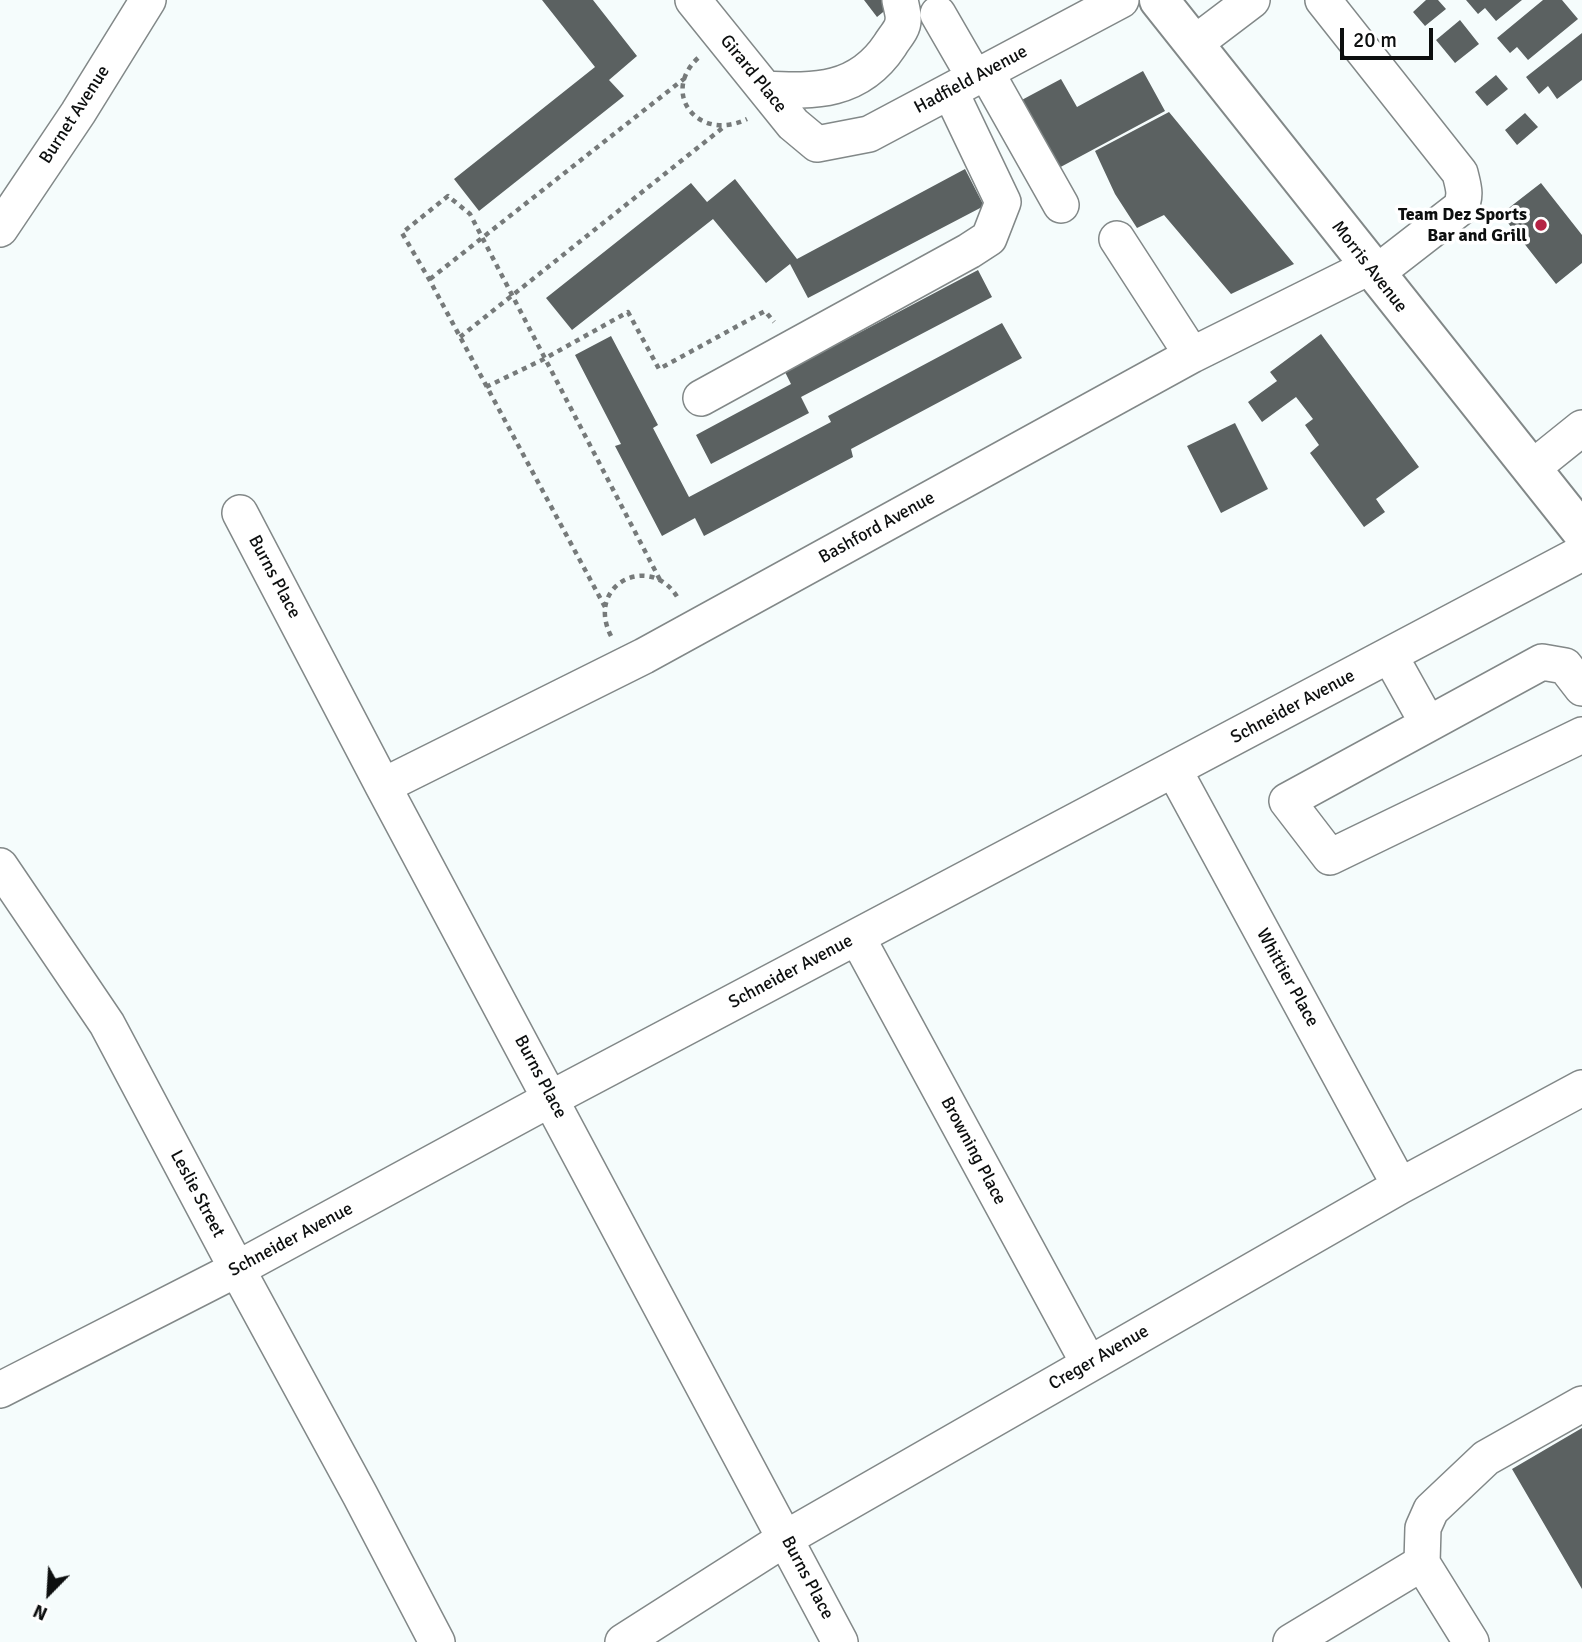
<!DOCTYPE html>
<html>
<head>
<meta charset="utf-8">
<style>
	body { margin:0 }
	#map { position:relative; width:1582px; height:1642px; overflow:hidden; background:#f5fcfc; font-family:Signika,sans-serif }
	canvas { display:block }
	.north { position:absolute; left:14px; top:1558px; width:70px; height:70px; -webkit-text-stroke:5px #fff; paint-order:stroke; rotate:204deg; font-size:19px; font-weight:700; line-height:28px; text-align:center; color:#0d0f0f }
	.north::after { content:''; display:block; margin:auto; width:24px; height:32px; background:#0d0f0f; clip-path:polygon(50% 0,100% 100%,50% 72%,0 100%) }
	.scale { position:absolute; left:1340px; top:28px; width:93px; height:32px; box-sizing:border-box; border:4px solid #0d0f0f; border-top:0; padding-left:9px; font-size:21px; line-height:24px; white-space:nowrap; color:#0d0f0f; -webkit-text-stroke:5px #fff; paint-order:stroke }
</style>
</head>
<body>
<div id="map">
<canvas width="1582" height="1642"></canvas>
<div class="north">N</div>
<div class="scale">20 m</div>
</div>
<script>
const c = document.querySelector('canvas').getContext('2d');
c.lineJoin = 'round';
function fill(path, color) {
  c.fillStyle = color;
  c.fill(path, 'evenodd');
}
function trace(path, color, width, dash) {
  c.strokeStyle = color;
  c.lineWidth = width;
  c.lineCap = dash ? 'butt' : 'round';
  c.setLineDash(dash || []);
  c.stroke(path);
}
function write(font, color, halo, rows, align = 'center') {
  c.font = font + ' Signika,sans-serif';
  c.lineWidth = 7;
  c.setLineDash([]);
  c.textBaseline = 'middle';
  c.strokeStyle = halo;
  c.fillStyle = color;
  for (const [text, x, y, turn = 0] of rows) {
    c.save();
    c.translate(x, y);
    c.rotate((+turn || 0) * Math.PI / 180);
    c.textAlign = isNaN(turn) ? turn : align;
    if (halo) c.strokeText(text, 0, 0);
    c.fillText(text, 0, 0);
    c.restore();
  }
}
const building = new Path2D(`
	M542 0H593L637 56 609 80 624 96 479 211 454 179 595 67Z
	M864 0H898L877 17Z
	M1426 0H1438L1446 9 1425 26 1413 12Z
	M1466 0H1522L1496 21 1485 8 1478 14Z
	M1543 0H1562L1578 19 1528 60 1517 47 1510 53 1497 38Z
	M1460 20 1479 44 1455 63 1436 40Z
	M1582 33V80L1557 99 1548 86 1539 94 1526 77Z
	M1143 71 1165 111 1055 170 1018 102 1061 79 1077 107Z
	M1496 75 1508 89 1487 106 1475 92Z
	M1169 112 1294 264 1231 294 1164 215 1137 228 1115 194 1095 151Z
	M1525 113 1538 127 1517 145 1505 130Z
	M965 169 984 206 808 298 790 264 766 283 713 219 572 330 546 298 691 183 707 202 735 179 797 259Z
	M1541 183 1582 235V263L1556 284 1501 214Z
	M978 270 992 297 801 397 809 413 711 464 696 435 791 384 785 372Z
	M1002 323 1022 358 851 449 853 457 704 536 695 518 662 536 615 446 621 444 575 355 611 336 658 425 653 428 689 497 831 422 828 416Z
	M1321 334 1419 467 1376 499 1385 512 1364 527 1310 453 1319 445 1305 425 1313 419 1296 397 1262 422 1248 402 1277 381 1270 372Z
	M1235 423 1268 489 1221 513 1187 446Z
	M1582 1428V1589L1512 1469Z`);
const path = new Path2D(`
	M698 58C660 93 698 143 747 119
	M430 279 685 78
	M460 337 725 126
	M486 387 544 359 628 312 659 369 765 311 774 322
	M605 607 429 279 402 233 448 196 470 214 660 580
	M611 636C584 583 653 551 679 600`);
const minor = new Path2D(`
	M693 0 793 124 817 144 869 134 1121 0
	M1323 0 1460 173C1463 186 1467 195 1460 208L1375 274
	M938 14 975 78
	M1194 44 1252 0
	M986 72 1061 205
	M765 89C815 92 859 92 890 45 894 38 903 29 903 21 904 15 901 6 900 0
	M0 229 78 113 148 0
	M1117 239 1192 355
	M701 398 969 251 989 238 1003 202 950 91
	M1531 469 1582 428
	M240 513 383 786 840 1642
	M1390 656 1428 724
	M1582 688 1565 666 1542 662 1287 801 1330 857 1582 735
	M1174 770 1400 1186
	M383 786 644 656 1192 355 1369 267
	M0 866 107 1024 237 1269 360 1495 437 1642
	M857 937 1089 1364
	M0 1390 237 1269 552 1098 1582 553
	M623 1642 786 1538 1400 1186 1582 1088
	M1291 1642 1422 1563
	M1471 1642 1422 1563 1423 1528 1431 1510 1486 1458 1582 1404`);
const major = new Path2D(`
	M1159 0 1582 532`);
const markers = [
	[1541,225,7,"#b52344"]
];
const streetNames = [
	["Girard Place",753,74,51],
	["Hadfield Avenue",971,80,-28],
	["Burnet Avenue",75,115,-57],
	["Morris Avenue",1369,267,52],
	["Bashford Avenue",877,528,-29],
	["Burns Place",274,577,62],
	["Schneider Avenue",1293,707,-28],
	["Schneider Avenue",791,972,-28],
	["Whittier Place",1287,978,61],
	["Burns Place",540,1077,62],
	["Browning Place",973,1151,62],
	["Leslie Street",197,1194,62],
	["Schneider Avenue",291,1240,-28],
	["Creger Avenue",1099,1358,-30],
	["Burns Place",807,1578,62]
];
const poiNames = [
	["Team Dez Sports",1527,215],
	["Bar and Grill",1527,236]
];
fill(building, '#5b6161');
trace(minor, '#828888', 38);
trace(major, '#828888', 42);
trace(path, '#767a7a', 4.5, [5, 5]);
trace(minor, '#fff', 35);
trace(major, '#fff', 38);
for (const [x, y, r, color] of markers) {
  const dot = new Path2D();
  dot.arc(x, y, r, 0, 2 * Math.PI);
  c.fillStyle = color;
  c.fill(dot);
  trace(dot, '#fff', 2.5);
}
write('18px', '#0d0f0f', '#fff', streetNames);
write('bold 18px', '#0d0f0f', '#fff', poiNames, 'right');
</script>
</body>
</html>
